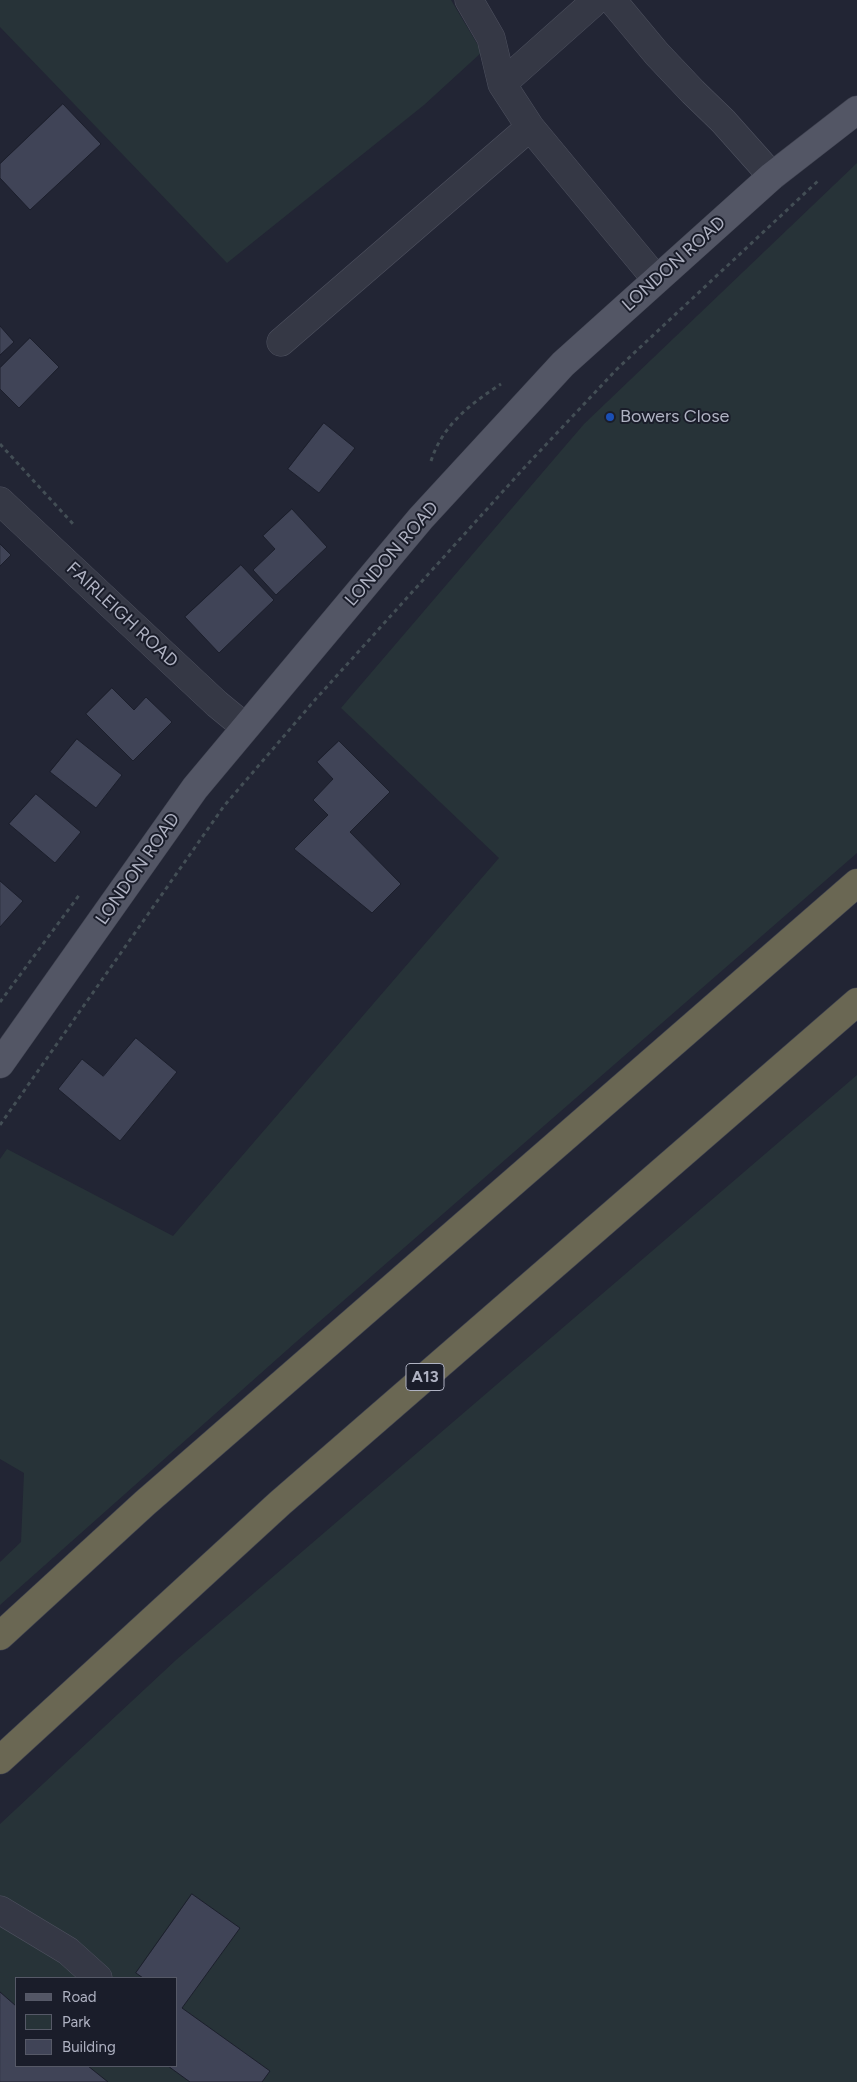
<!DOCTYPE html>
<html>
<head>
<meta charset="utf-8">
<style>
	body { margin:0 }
	#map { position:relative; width:857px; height:2082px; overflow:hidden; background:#222534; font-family:Figtree,sans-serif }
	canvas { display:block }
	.legend { position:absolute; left:15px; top:1977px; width:162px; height:90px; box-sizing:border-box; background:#1a1d2a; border:1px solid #565967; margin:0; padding:6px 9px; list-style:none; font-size:15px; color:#afb2c2 }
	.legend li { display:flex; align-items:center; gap:10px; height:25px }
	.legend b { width:25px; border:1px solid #565967 }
</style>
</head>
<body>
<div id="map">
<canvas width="857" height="2082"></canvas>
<ul class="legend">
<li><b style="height:6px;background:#535665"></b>Road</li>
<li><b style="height:14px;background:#273338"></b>Park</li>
<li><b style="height:14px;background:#404457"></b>Building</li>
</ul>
</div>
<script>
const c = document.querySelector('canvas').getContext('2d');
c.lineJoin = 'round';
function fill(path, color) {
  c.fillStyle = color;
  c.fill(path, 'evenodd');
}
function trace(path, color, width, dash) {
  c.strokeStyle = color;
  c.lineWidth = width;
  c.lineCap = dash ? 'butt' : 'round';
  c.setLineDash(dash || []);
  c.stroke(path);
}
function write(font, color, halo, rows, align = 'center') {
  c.font = font + ' Figtree,sans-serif';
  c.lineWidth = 4;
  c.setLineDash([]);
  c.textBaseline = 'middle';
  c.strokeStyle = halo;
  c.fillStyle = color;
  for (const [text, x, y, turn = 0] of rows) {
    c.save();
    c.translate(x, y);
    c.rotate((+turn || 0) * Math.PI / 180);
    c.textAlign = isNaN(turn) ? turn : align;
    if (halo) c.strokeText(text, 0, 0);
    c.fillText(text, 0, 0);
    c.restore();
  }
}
const green = new Path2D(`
	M0 0H451L482 52 424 105 227 263 0 27Z
	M857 163V853L296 1342 0 1605V1562L21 1542 24 1473 0 1459V1159L7 1149 173 1236 499 858 341 708 584 424Z
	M857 1075V2082H0V1824L176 1660ZM16 1978H176V2066H16Z`);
const building = new Path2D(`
	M63 104 101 144 30 210 0 178V164Z
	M0 326 14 342 0 355Z
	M30 338 59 367 19 408 0 389V368Z
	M324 423 355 448 319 493 288 469Z
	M292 509 327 547 276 595 253 570 275 549 263 536Z
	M0 544 11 555 0 566Z
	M241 565 274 600 219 653 185 617Z
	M112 688 134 710 146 697 172 722 133 761 86 714Z
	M77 739 122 775 96 808 50 772Z
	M339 741 390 792 350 832 401 884 372 913 294 849 328 815 313 800 333 779 317 762Z
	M36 794 81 832 55 863 9 824Z
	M0 881 23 901 0 927Z
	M136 1038 177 1072 120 1141 58 1089 82 1059 103 1076Z
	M192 1894 240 1928 182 2008 270 2071 262 2082H190L168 2066H176V1978H143L136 1973Z
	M0 1992 16 2006V2066H88L108 2082H0Z`);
const path = new Path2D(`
	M0 444 74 525
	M431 461C442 426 470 404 501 384
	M0 1002 80 894
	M0 1125 224 806 314 701 524 468 617 369 819 180`);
const minor = new Path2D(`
	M469 0 491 38 502 84 530 127 656 279
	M612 0 657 54 693 92 723 121 772 176
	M502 84 592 4
	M281 342 530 127
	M0 501 217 704 245 727
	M0 1910 68 1951 98 1978`);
const major = new Path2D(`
	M0 1064 195 788 421 518 563 364 772 176 857 110`);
const highway = new Path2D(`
	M0 1636 145 1503 857 883
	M0 1760 280 1503 857 1002`);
const markers = [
	[610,417,5,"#1a4fb4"]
];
const shields = [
	[425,1377,38]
];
const shieldNames = [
	["A13",425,1377]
];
const streetNames = [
	["LONDON ROAD",674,264,-42],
	["LONDON ROAD",392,554,-49],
	["FAIRLEIGH ROAD",122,615,43],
	["LONDON ROAD",138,869,-55]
];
const poiNames = [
	["Bowers Close",620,417]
];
fill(green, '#273338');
fill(building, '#404457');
trace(building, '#1c1f2c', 1);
trace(minor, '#4f5260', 29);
trace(major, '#3e414f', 29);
trace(highway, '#3f4250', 29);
trace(path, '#434e55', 3, [4, 4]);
trace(minor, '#353845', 28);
trace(major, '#535665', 28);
trace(highway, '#6a6753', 28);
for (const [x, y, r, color] of markers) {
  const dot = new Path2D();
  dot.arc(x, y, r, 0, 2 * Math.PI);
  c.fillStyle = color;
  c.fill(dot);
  trace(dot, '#1a1d2a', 2);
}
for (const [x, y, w] of shields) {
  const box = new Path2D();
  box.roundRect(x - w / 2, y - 13.5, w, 27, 4);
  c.fillStyle = '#1a1d2a';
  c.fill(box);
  trace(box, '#afb2c2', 1);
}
write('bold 16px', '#afb2c2', null, shieldNames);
write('18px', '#afb2c2', '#1a1d2a', streetNames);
write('18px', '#afb2c2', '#1a1d2a', poiNames, 'left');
</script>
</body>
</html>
